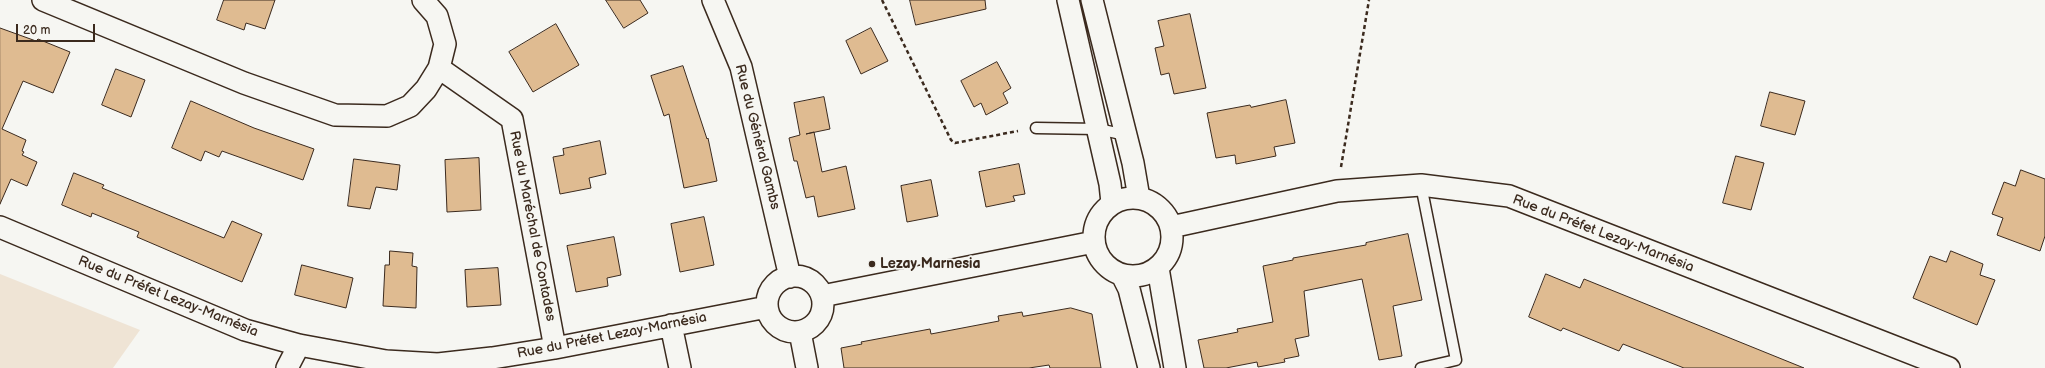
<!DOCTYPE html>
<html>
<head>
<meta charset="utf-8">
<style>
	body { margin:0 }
	#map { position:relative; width:2045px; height:368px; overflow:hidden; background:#f6f6f2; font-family:"Balsamiq Sans",sans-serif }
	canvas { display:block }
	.scale { position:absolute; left:16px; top:24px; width:79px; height:18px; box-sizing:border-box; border:2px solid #3b2a1e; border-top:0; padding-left:5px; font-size:12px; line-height:14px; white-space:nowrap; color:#3b2a1e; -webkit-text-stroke:3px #f6f6f2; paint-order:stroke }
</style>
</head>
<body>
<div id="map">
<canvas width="2045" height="368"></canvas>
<div class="scale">20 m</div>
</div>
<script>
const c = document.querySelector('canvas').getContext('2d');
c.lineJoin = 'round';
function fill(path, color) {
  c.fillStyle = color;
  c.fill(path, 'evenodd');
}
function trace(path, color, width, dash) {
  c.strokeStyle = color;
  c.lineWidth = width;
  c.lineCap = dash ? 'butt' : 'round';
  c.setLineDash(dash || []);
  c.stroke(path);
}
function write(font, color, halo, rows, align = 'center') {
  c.font = font + ' "Balsamiq Sans",sans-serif';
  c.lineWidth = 3.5;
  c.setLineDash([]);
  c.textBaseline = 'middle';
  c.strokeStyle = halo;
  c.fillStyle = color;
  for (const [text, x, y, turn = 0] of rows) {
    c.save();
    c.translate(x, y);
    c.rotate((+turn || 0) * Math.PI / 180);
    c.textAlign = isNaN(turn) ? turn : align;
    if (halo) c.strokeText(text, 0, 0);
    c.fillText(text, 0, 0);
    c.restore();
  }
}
const built = new Path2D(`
	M0 274 140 330 113 368H0Z`);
const building = new Path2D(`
	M224 0H275L265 29 246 23 244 30 217 20Z
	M606 0H640L648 13 624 28Z
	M910 0H985L986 9 916 25Z
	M1190 14 1206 88 1174 94 1169 73 1161 75 1155 48 1164 46 1158 21Z
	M556 24 579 65 533 92 509 52Z
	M0 28 36 41 38 39 70 52 53 93 23 81 2 129 26 140 22 151 24 152 22 155 37 162 27 186 11 179 0 204Z
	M871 28 888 61 861 74 846 41Z
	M997 62 1011 88 1003 93 1008 103 986 115 981 103 974 107 961 81Z
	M683 66 707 139 708 138 717 181 684 188 669 114 664 116 651 76Z
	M116 69 145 80 131 117 102 105Z
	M1770 92 1805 101 1795 135 1761 126Z
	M824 97 830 129 806 134 814 132 822 172 846 166 855 209 818 217 814 196 806 198 797 161H794L789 138 800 135 794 103Z
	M1286 100 1295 143 1274 147 1276 156 1236 164 1235 155 1216 158 1207 113 1250 105 1251 107Z
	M191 101 254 128 314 149 303 180 222 151 219 157 205 151 201 161 172 148Z
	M600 141 606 174 589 178 591 188 560 194 553 157 564 155 563 149Z
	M1736 156 1764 163 1751 210 1723 203Z
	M479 158 481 210 447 212 445 160Z
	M354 159 400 165 397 190 376 187 370 209 348 206Z
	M1019 164 1025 194 1013 196 1015 201 986 207 979 172Z
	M2021 170 2045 179V236L2040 251 1997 235 2003 218 1992 214 2004 182 2015 186Z
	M74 173 104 185 102 188 224 238 232 221 262 234 242 282 137 237 139 232 92 213 91 217 62 205Z
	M931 180 938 216 907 222 901 186Z
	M704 217 714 265 680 272 671 224Z
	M1408 234 1422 300 1393 306 1402 356 1379 360 1362 279 1304 291 1309 336 1295 339 1299 356 1284 359 1285 362 1258 367 1257 362 1226 368H1204L1198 340 1238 332 1237 329 1273 322 1263 266 1293 260V258L1366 245V243Z
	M614 237 621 275 607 278 608 286 576 292 567 246Z
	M390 251 413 253 412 266 417 267 416 308 383 306 385 265H389Z
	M1951 251 1983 264 1980 275 1995 280 1977 325 1913 298 1930 256 1946 262Z
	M302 265 353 278 346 308 295 295Z
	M498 268 501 305 467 307 465 270Z
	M1546 274 1580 288 1584 279 1804 368H1684L1623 344 1619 351 1563 328 1561 331 1529 317Z
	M1071 308 1092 314 1101 368H1050L1049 365 1029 368H844L841 348 862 344 861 342 930 329 931 334 999 321 998 316 1022 312 1023 316Z`);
const path = new Path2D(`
	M882 0 951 140 955 143 1018 131
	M1341 167 1369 0`);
const lane = new Path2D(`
	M1036 128 1098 129 1126 135
	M1421 185 1456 360 1421 368`);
const street = new Path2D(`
	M43 0 244 83 335 115 387 116 410 106 426 89 439 68 445 44 437 16 423 0
	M713 0 741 67 790 277
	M1068 0 1110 184 1112 203
	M1092 0 1133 163 1139 198
	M439 68 512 119 555 348
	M1094 237a39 39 0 1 1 78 0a39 39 0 1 1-78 0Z
	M0 227 245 330 299 345 386 361 438 364 492 358 555 348 767 307
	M1171 227 1337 191 1421 185 1509 196 1949 368
	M1158 268 1175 368
	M1122 275 1129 289 1149 368
	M767 304a28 28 0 1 1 56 0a28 28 0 1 1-56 0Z
	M822 296 1094 242
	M671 325 680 368
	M800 332 807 368
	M287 368 299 345`);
const markers = [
	[872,264,4,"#3b2a1e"]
];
const streetNames = [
	["Rue du Général Gambs",757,137,76],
	["Rue du Maréchal de Contades",532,226,79],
	["Rue du Préfet Lezay-Marnésia",1603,234,21],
	["Rue du Préfet Lezay-Marnésia",168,297,22],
	["Rue du Préfet Lezay-Marnésia",612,336,-11]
];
const poiNames = [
	["Lezay Marnesia",880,264]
];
fill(built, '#efe4d5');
fill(building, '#dfbb91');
trace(building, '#3b2a1e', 1);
trace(lane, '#3b2a1e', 13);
trace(street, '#3b2a1e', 24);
trace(path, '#3b2a1e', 2.5, [4, 3]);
trace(lane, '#f6f6f2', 10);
trace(street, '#f6f6f2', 21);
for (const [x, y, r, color] of markers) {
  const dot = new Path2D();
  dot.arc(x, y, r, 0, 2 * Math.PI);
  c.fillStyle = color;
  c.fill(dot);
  trace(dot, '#f6f6f2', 1.5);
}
write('14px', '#3b2a1e', '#f6f6f2', streetNames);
write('bold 14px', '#3b2a1e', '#f6f6f2', poiNames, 'left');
</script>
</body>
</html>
